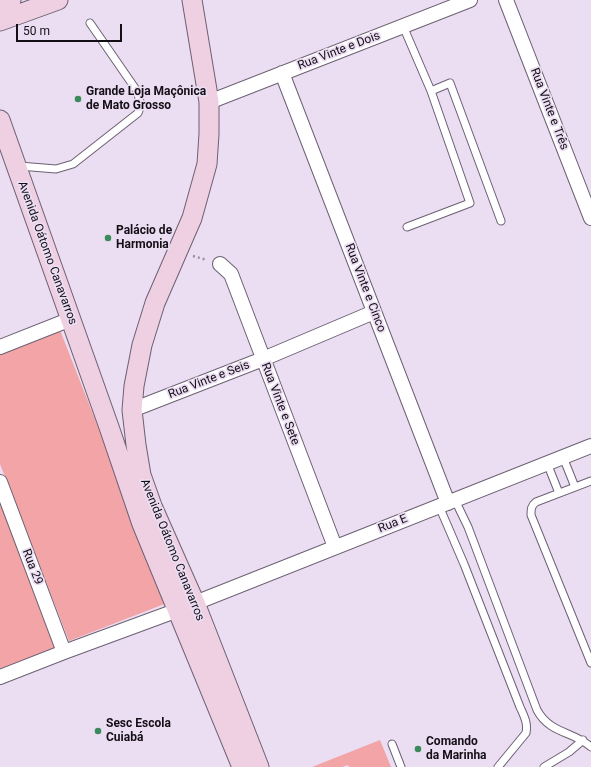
<!DOCTYPE html>
<html>
<head>
<meta charset="utf-8">
<style>
	body { margin:0 }
	#map { position:relative; width:591px; height:767px; overflow:hidden; background:#ebddf2; font-family:Roboto,sans-serif }
	canvas { display:block }
	.scale { position:absolute; left:16px; top:24px; width:106px; height:18px; box-sizing:border-box; border:2px solid #140f16; border-top:0; padding-left:5px; font-size:12px; line-height:14px; white-space:nowrap; color:#140f16; -webkit-text-stroke:3px #ebddf2; paint-order:stroke }
</style>
</head>
<body>
<div id="map">
<canvas width="591" height="767"></canvas>
<div class="scale">50 m</div>
</div>
<script>
const c = document.querySelector('canvas').getContext('2d');
c.lineJoin = 'round';
function fill(path, color) {
  c.fillStyle = color;
  c.fill(path, 'evenodd');
}
function trace(path, color, width, dash) {
  c.strokeStyle = color;
  c.lineWidth = width;
  c.lineCap = dash ? 'butt' : 'round';
  c.setLineDash(dash || []);
  c.stroke(path);
}
function write(font, color, halo, rows, align = 'center') {
  c.font = font + ' Roboto,sans-serif';
  c.lineWidth = 3.5;
  c.setLineDash([]);
  c.textBaseline = 'middle';
  c.strokeStyle = halo;
  c.fillStyle = color;
  for (const [text, x, y, turn = 0] of rows) {
    c.save();
    c.translate(x, y);
    c.rotate((+turn || 0) * Math.PI / 180);
    c.textAlign = isNaN(turn) ? turn : align;
    if (halo) c.strokeText(text, 0, 0);
    c.fillText(text, 0, 0);
    c.restore();
  }
}
const green = new Path2D(`
	M60 330 167 603 69 641 0 464V354Z
	M0 503 57 648 0 670Z
	M380 740 391 767H349L348 765 342 767H312Z`);
const path = new Path2D(`
	M193 256 207 260`);
const lane = new Path2D(`
	M403 26 431 91 450 83 501 221
	M19 166 56 169 73 164 138 113 141 105 137 91 90 23
	M407 227 470 203 431 91
	M563 457 575 487
	M547 463 559 493
	M591 481 536 502C531 506 531 509 531 515L591 663
	M455 500 468 527 537 710C550 734 573 731 591 747
	M439 506 464 564 520 707C524 716 528 723 526 733L498 767
	M392 744 401 767
	M544 767 569 752 583 740`);
const street = new Path2D(`
	M506 0 591 218
	M282 73 448 503
	M209 102 470 0
	M220 264 231 274 335 547
	M0 347 71 319
	M132 410 263 359 374 312
	M0 482 64 652
	M195 603 591 446
	M0 677 64 652 178 610`);
const secondary = new Path2D(`
	M192 0 209 102V134L207 164 192 218 155 303 142 345 134 386 132 410 136 445 141 475 152 506 195 603 259 767
	M0 4 11 0
	M0 21 58 0
	M0 120 109 427 142 524 242 767`);
const markers = [
	[78,99,4,"#3a8a5b"],
	[108,238,4,"#3a8a5b"],
	[98,731,4,"#3a8a5b"],
	[418,749,4,"#3a8a5b"]
];
const streetNames = [
	["Rua Vinte e Dois",339,51,-21],
	["Rua Vinte e Três",549,109,69],
	["Avenida Oátomo Canavarros",47,253,70],
	["Rua Vinte e Cinco",365,288,69],
	["Rua Vinte e Seis",209,380,-21],
	["Rua Vinte e Sete",280,404,69],
	["Rua E",393,524,-22],
	["Avenida Oátomo Canavarros",172,550,68],
	["Rua 29",32,567,69]
];
const poiNames = [
	["Grande Loja Maçônica",86,92],
	["de Mato Grosso",86,106],
	["Palácio de",116,231],
	["Harmonia",116,245],
	["Sesc Escola",106,724],
	["Cuiabá",106,738],
	["Comando",426,742],
	["da Marinha",426,756]
];
fill(green, '#f2a4a7');
trace(lane, '#6c6173', 9);
trace(street, '#6c6173', 16);
trace(secondary, '#6c6173', 21);
trace(path, '#998e9e', 2.5, [2, 3]);
trace(lane, '#fff', 7);
trace(street, '#fff', 14);
trace(secondary, '#efcfe2', 19);
for (const [x, y, r, color] of markers) {
  const dot = new Path2D();
  dot.arc(x, y, r, 0, 2 * Math.PI);
  c.fillStyle = color;
  c.fill(dot);
  trace(dot, '#ebddf2', 1.5);
}
write('12px', '#140f16', '#ebddf2', streetNames);
write('bold 12px', '#140f16', '#ebddf2', poiNames, 'left');
</script>
</body>
</html>
